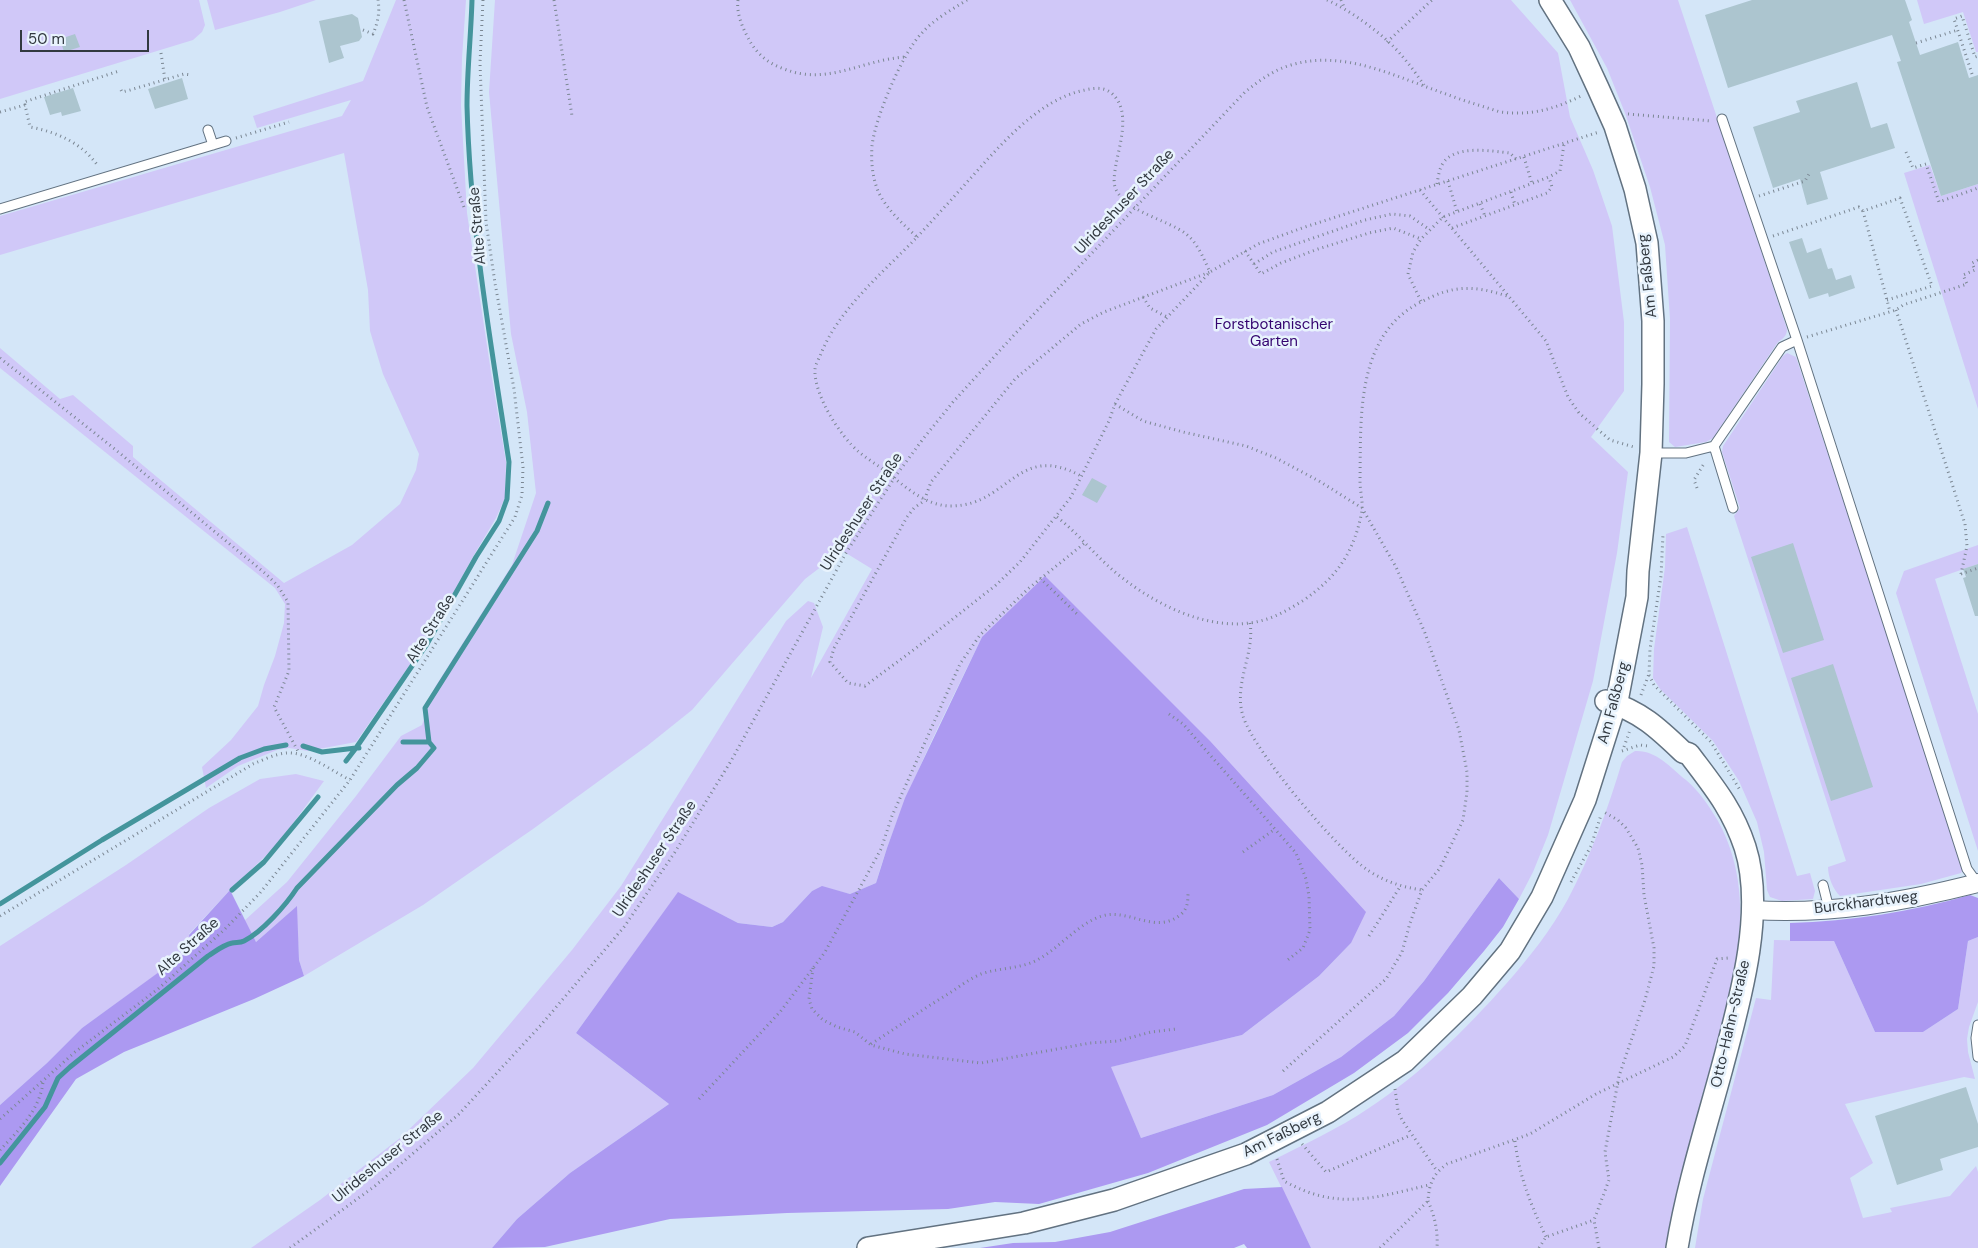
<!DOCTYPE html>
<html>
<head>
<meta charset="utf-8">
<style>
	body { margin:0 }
	#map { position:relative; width:1978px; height:1248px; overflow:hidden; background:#d4e6f8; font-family:"DM Sans",sans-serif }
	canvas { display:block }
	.scale { position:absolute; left:20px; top:30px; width:129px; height:22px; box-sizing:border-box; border:2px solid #323940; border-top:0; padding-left:6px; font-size:15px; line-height:18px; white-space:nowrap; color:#323940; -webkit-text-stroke:4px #e8f3fd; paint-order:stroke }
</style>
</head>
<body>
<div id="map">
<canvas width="1978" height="1248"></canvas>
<div class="scale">50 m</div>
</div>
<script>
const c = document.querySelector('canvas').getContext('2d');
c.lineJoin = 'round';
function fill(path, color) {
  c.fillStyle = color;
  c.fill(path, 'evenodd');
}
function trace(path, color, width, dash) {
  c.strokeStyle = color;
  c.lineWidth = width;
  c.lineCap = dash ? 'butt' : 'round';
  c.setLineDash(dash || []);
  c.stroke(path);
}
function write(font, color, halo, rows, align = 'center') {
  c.font = font + ' "DM Sans",sans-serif';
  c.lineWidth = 5;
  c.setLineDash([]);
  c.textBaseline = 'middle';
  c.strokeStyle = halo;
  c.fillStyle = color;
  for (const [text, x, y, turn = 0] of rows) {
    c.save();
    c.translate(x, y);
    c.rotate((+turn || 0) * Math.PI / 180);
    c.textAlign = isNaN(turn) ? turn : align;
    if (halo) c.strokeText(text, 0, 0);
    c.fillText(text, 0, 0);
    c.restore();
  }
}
const green = new Path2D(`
	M0 0H199L205 25 202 32 193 40 0 99Z
	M207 0H316L280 12 215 30Z
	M396 0H466L462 58 461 105 467 213 491 372 506 462 505 498 496 518 474 555 426 642 356 742 308 751 289 748 277 750 238 766 206 788 202 767 231 740 258 706 264 685 275 656 284 623 285 604 275 588 0 368V348L60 399 73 395 133 446V457L284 583 352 545 400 504 416 470 419 454 383 374 370 331 368 290 344 153 0 255V216L342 116 351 100 257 128 253 116 363 81Z
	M495 0H1511L1558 53 1570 117 1593 170 1612 226 1624 322V391L1591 437 1628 472 1617 553 1593 681 1548 835 1533 872 1519 899 1499 878 1424 981 1394 1016 1341 1057 1273 1095 1141 1138 1110 1067 1242 1035 1319 976 1351 943 982 637C943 718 901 797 876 883L850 894 822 887 812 891 783 922 772 927 738 923 678 893 576 1033 669 1104 570 1173 517 1219 492 1248H251L320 1200 400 1138 473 1068 572 950 621 886 786 621 808 601 814 603 823 627 811 678 872 569 841 550 834 561 830 560 805 579 692 710 647 746 533 829 423 905 304 976 299 960 296 907 256 942 244 921 287 882 356 796 401 736 422 725 435 687 512 565 536 493 527 412 511 334 489 92Z
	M1570 0H1678L1787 329C1787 335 1784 338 1778 342L1713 438 1706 442 1675 447 1669 442 1670 319 1665 245 1650 187 1625 113 1607 68Z
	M1917 0H1978V52H1976L1963 12 1924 24Z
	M1930 165 1941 196 1978 184V409L1904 173Z
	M1787 353 1796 357 1964 868 1961 873 1921 884 1840 896C1833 889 1828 877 1828 867L1846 861 1734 516 1740 508 1722 452 1723 446 1783 356Z
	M1687 527 1797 876 1810 873 1815 891 1813 899 1782 901 1770 897 1767 890 1764 852 1757 822 1739 781 1713 741 1660 689 1653 678 1654 649 1665 567 1666 534Z
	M1978 545V564L1935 579 1978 714V851L1896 593 1904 571Z
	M1635 751C1656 750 1670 767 1686 780 1699 791 1709 806 1718 821 1766 908 1725 1012 1701 1101 1688 1150 1676 1199 1665 1248H1311L1269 1162C1303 1145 1338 1129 1369 1108 1421 1074 1465 1030 1506 984 1529 958 1551 930 1568 899 1591 855 1608 809 1622 762L1627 756Z
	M296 774 324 781 278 844 230 890 189 934 193 948 82 1028 47 1063 0 1105V946L126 865 209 808 260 779Z
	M1978 937V1002L1969 1027 1967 1039 1968 1052 1975 1079 1964 1077 1845 1104 1873 1163 1850 1178 1863 1218 1892 1212 1890 1208 1950 1196 1976 1166 1978 1172V1248H1695L1703 1199 1756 998 1771 1000 1774 940 1834 941 1875 1032H1923L1958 1009 1968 941Z`);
const forest = new Path2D(`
	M1045 576 1210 741 1366 912 1351 943 1319 976 1242 1035 1111 1067 1141 1138 1273 1095 1341 1057 1394 1016 1424 981 1499 878 1519 899 1503 927 1484 951 1448 993 1408 1033 1354 1073 1267 1125 1148 1173 1039 1204 995 1202 948 1209 787 1213 670 1219 545 1247 492 1248 517 1219 570 1173 669 1104 576 1033 678 892 738 923 772 927 783 922 812 891 822 886 850 894 876 883 887 848 905 798 982 637Z
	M230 890 256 942 297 906 299 960 304 976 254 999 124 1052 76 1079 0 1186V1105L47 1063 82 1028 192 948 189 935Z
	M1970 895 1978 898V937L1968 941 1958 1009 1923 1032H1875L1834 941H1790V923C1851 921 1911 912 1970 895Z
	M1282 1187 1311 1248H1247L1244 1244 1234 1248H980L1013 1243 1055 1242 1110 1232 1244 1189Z`);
const stream = new Path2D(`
	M429 742 425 708 537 531 548 503
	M303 746 322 752 356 748
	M359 748H356L427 644 476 557 499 521 507 499 509 462C491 344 470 226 467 106 467 71 471 35 472 0
	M346 761 356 748
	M232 890 264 862 318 797
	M0 904 102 840 240 758 264 749 286 745
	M0 1163 45 1107 58 1078 70 1067 208 956C216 951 223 945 232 943 236 942 240 943 244 941 262 932 286 905 297 888L397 785 417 768 434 748 429 742H403`);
const building = new Path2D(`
	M1752 0H1905L1912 20 1909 22 1920 55 1958 42 1969 78 1978 75V184L1941 196 1897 62 1901 61 1892 35 1728 88 1705 15Z
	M352 14 358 18 362 37 359 41 340 46 344 58 329 63 319 21Z
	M75 34 80 47 64 52 60 39Z
	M182 78 188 99 155 109 148 89Z
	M1857 82 1871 128 1887 123 1895 148 1820 172 1828 199 1807 205 1800 179 1773 188 1753 127 1800 112 1796 101Z
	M73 88 81 111 62 116 61 112 50 115 44 97Z
	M1802 238 1807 253 1821 248 1828 269 1832 268 1836 280 1851 275 1855 288 1829 297 1828 293 1809 299 1789 242Z
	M1092 478 1107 486 1097 503 1082 495Z
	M1793 543 1824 640 1783 653 1751 557Z
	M1978 564V616H1975L1963 578 1966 577 1963 569Z
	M1833 664 1873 787 1831 801 1791 678Z
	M1966 1087 1978 1124V1147L1940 1159 1943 1170 1897 1185 1875 1116Z`);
const path = new Path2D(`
	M404 0 427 107 465 210
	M554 0 572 116
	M738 0C736 15 744 31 751 43 759 56 770 64 784 69 828 86 861 60 905 57
	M967 0C951 10 933 20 921 34 902 54 875 118 872 146 871 161 872 176 878 191 886 209 903 224 917 237 883 273 838 309 820 356 818 360 815 366 815 370 814 395 840 436 859 452 865 457 871 461 877 465 900 481 922 506 951 506 1009 506 1017 441 1081 476
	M1327 0C1350 10 1386 36 1402 56 1410 65 1417 75 1424 85
	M1341 0 1344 7
	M363 30 373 34C378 22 380 12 378 0
	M1387 42 1432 0
	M1916 43 1958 30
	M161 53 165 80
	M1972 74 1954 19 1962 16 1975 57 1978 56
	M121 90 122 92 130 90 184 74 192 75
	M25 105 24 102 119 71
	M0 112 25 105 30 127C57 132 82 143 98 166
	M1628 114 1712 121
	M236 138 289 122
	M1906 152 1913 168 1926 164 1939 202 1978 188
	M1524 157 1532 184
	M1448 181 1457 212
	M1437 184C1438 178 1439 170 1442 165 1453 144 1491 151 1510 153L1516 159
	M1420 190 1546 341 1568 397 1579 413 1610 440 1634 447
	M1511 192 1515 205
	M1759 196 1805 181 1809 174
	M1480 204 1485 216
	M1452 228 1547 193 1552 187 1549 177
	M1773 236 1859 207 1863 211
	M917 237C934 219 951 200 968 181 999 147 1038 99 1085 90 1097 87 1108 87 1116 98 1129 115 1120 144 1116 164 1115 171 1113 180 1115 187 1124 212 1167 219 1186 234 1198 243 1204 260 1210 272L1104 312 1081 324 1015 379 931 482 924 501 914 508 907 517 834 648 830 662 848 683 865 686 916 648 996 585 1020 562 1071 497 1109 421 1115 404 1156 329 1210 272 1258 244 1305 227 1599 132
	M1245 251 1261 274 1281 263 1318 249 1369 233 1393 228 1421 239
	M1254 264 1273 252 1365 220 1392 214 1410 216 1430 230
	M1143 297 1150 308 1167 317
	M1887 300 1932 286 1900 198 1863 211 1887 300 1890 312
	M1421 301 1408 274 1413 252 1421 239 1443 217 1549 177 1560 171 1564 144
	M1896 310 1965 524 1967 546 1961 574
	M1807 337 1896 310 1903 305 1964 285 1967 284 1963 275 1975 270 1972 263 1978 260
	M0 358 111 446 266 574 278 586 288 602 289 671 274 707 299 753
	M1115 404 1143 421 1183 432 1246 446 1276 458 1319 481 1362 508 1396 567 1425 633 1459 730 1467 772V792L1463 820 1440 868 1422 890 1410 923 1402 952 1386 979 1282 1072
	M1697 488 1694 480 1705 462
	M1057 517C1075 531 1089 548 1106 564 1145 600 1209 636 1264 620 1278 616 1291 608 1304 600 1338 576 1354 552 1362 511 1363 501 1360 491 1360 481 1361 419 1355 335 1421 302 1453 285 1473 285 1507 296
	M1961 574 1978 568
	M1040 578 1077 614
	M1250 623C1255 654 1233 684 1243 716 1253 750 1338 851 1369 871 1386 882 1402 887 1422 890
	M1649 675 1654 685 1711 742 1740 790
	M1641 695 1649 674 1650 649 1661 576 1663 534
	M1169 714 1183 724 1296 853 1306 879 1309 896 1310 930 1303 948 1285 962
	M1624 747 1630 730
	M1622 751 1640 745 1648 746
	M1243 852 1275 829
	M1571 882 1591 846 1601 815
	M0 916 253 764C263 760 275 754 286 753 306 751 332 771 350 780
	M1369 936 1400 887
	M813 968 809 999 812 1009 823 1020 837 1027 855 1032 871 1045 905 1054 981 1063 1090 1043 1118 1041 1151 1032 1176 1029
	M871 1044C897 1027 922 1010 948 994 959 987 969 979 981 974 998 968 1016 969 1033 962 1056 952 1078 923 1102 916 1129 908 1155 935 1180 915 1188 909 1188 901 1188 891
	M1395 1089 1398 1111 1402 1120 1437 1171
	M699 1099 780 1012 825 952 881 849 892 816 960 664 980 635 1029 588 1086 542
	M0 1119 75 1052 158 989 224 930 260 893 350 780 515 517 522 495 523 467 514 389 495 283 486 222 480 63 483 0
	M1515 1141C1519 1176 1531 1205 1546 1237
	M1302 1144 1326 1172 1411 1135
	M0 1150C18 1131 40 1110 43 1082
	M1277 1159 1284 1181C1338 1211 1373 1198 1429 1185
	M1428 1201C1435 1217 1438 1231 1437 1248
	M290 1248 375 1186 459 1114 541 1025 624 927 675 852 731 761 846 553 895 477 923 439 953 402 1013 336 1245 92C1259 81 1273 70 1291 65 1344 49 1396 77 1446 94 1464 101 1482 106 1500 112 1531 116 1555 109 1583 95
	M1380 1248 1428 1201C1429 1184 1433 1174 1447 1164L1530 1134 1596 1094 1673 1057 1685 1046 1717 959 1729 958
	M1539 1248 1546 1237 1594 1220
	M1599 1248 1594 1220 1609 1180 1605 1152 1619 1076 1645 1000 1654 966V948L1644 895 1642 865 1638 848 1626 828 1618 820 1602 811`);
const service = new Path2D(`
	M1722 119 1797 340 1967 869 1978 884
	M208 130 213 145
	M0 209 226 141
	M1714 446 1733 508
	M1651 453H1686L1714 446 1782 347 1797 340
	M1823 885 1829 909
	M1978 1025 1976 1038 1978 1057`);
const minor = new Path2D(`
	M1752 910C1829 915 1904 902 1978 883`);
const tertiary = new Path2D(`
	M1606 701C1640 711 1658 728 1683 752L1689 754C1713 786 1732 808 1745 847 1766 912 1739 1004 1722 1068 1706 1127 1687 1187 1677 1248
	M868 1248 1024 1223 1114 1200 1246 1154 1328 1112 1405 1061 1472 996 1510 951 1542 897 1585 800 1618 696 1637 597 1638 571 1651 453 1653 384V321L1647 243 1635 189 1615 126 1598 88 1579 47 1550 0`);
const streetNames = [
	["Ulrideshuser Straße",1125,202,-47],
	["Alte Straße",478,226,-95],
	["Am Faßberg",1648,276,-96],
	["Ulrideshuser Straße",862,512,-57],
	["Alte Straße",431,629,-58],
	["Am Faßberg",1614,703,-75],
	["Ulrideshuser Straße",655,859,-56],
	["Burckhardtweg",1866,903,-7],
	["Alte Straße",188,947,-42],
	["Otto-Hahn-Straße",1731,1024,-77],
	["Am Faßberg",1282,1135,-26],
	["Ulrideshuser Straße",388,1157,-39]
];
const parkNames = [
	["Forstbotanischer",1274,325],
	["Garten",1274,342]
];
fill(green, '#d0c8f8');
fill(forest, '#ac99f1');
trace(stream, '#44959c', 5);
fill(building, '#acc5cf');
trace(service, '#627281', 11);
trace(minor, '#627281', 20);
trace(tertiary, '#627281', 24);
trace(path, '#7b8793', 3, [1, 4]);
trace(service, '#fff', 9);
trace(minor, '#fff', 18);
trace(tertiary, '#fff', 21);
write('15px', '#323940', '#e8f3fd', streetNames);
write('15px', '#33036f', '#e8f3fd', parkNames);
</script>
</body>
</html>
